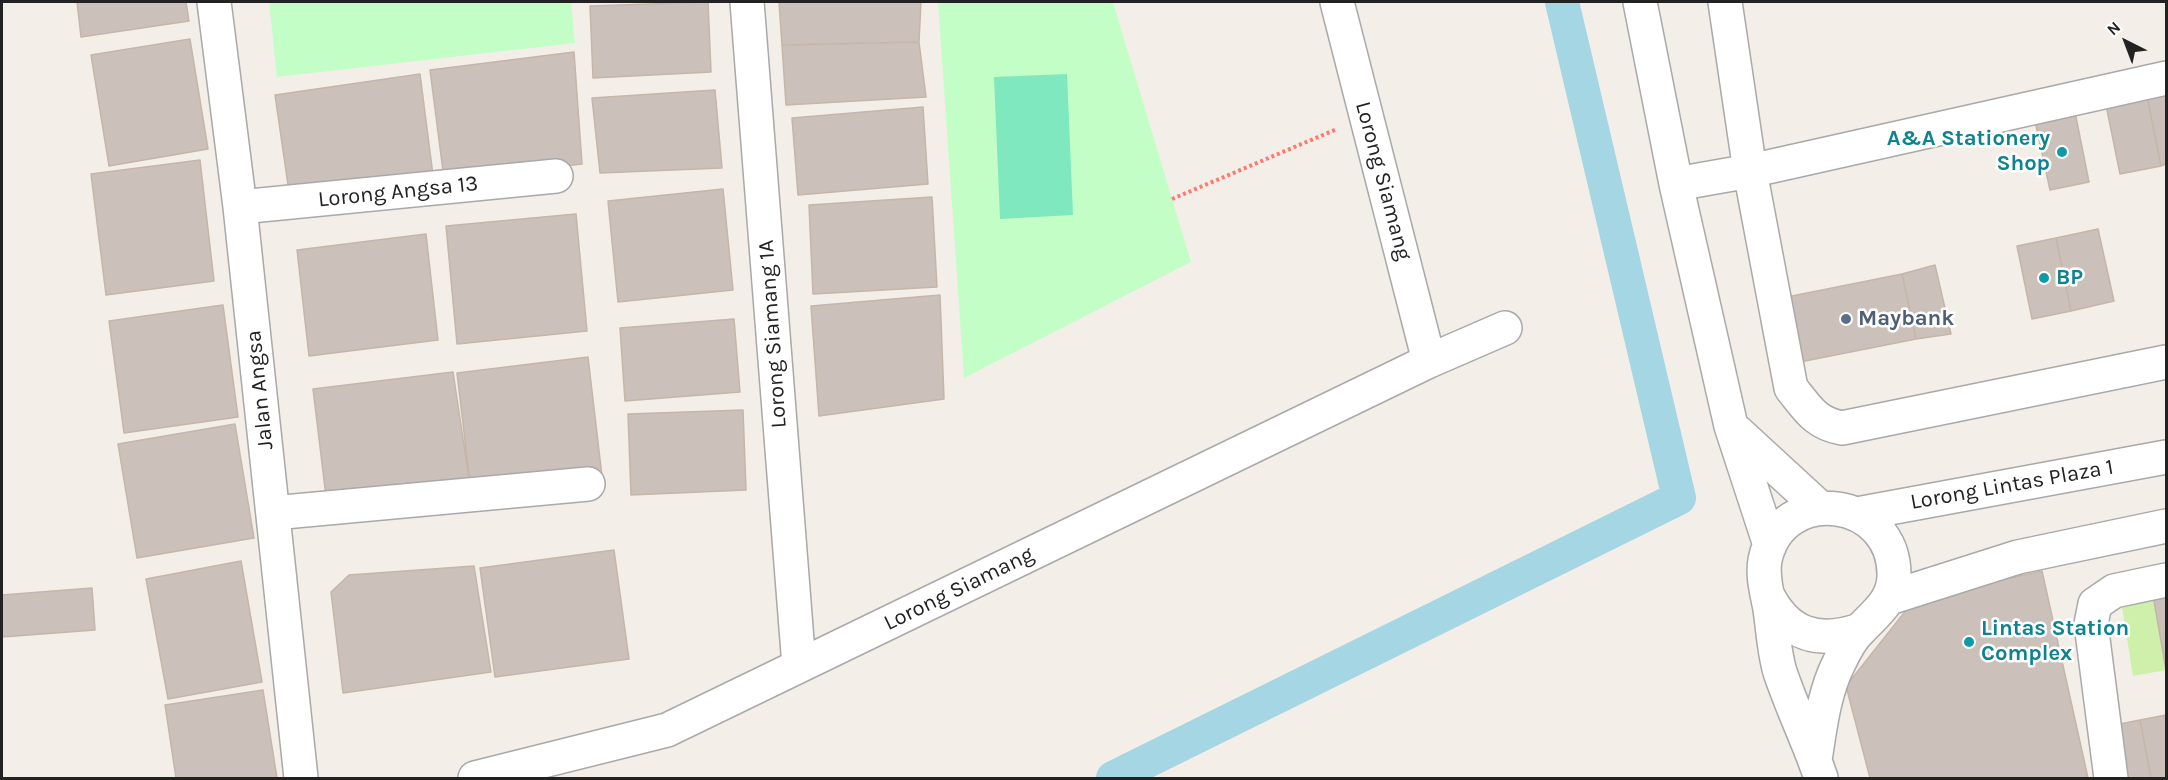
<!DOCTYPE html>
<html>
<head>
<meta charset="utf-8">
<style>
	body { margin:0 }
	#map { position:relative; width:2168px; height:780px; overflow:hidden; background:#f3efe8; font-family:Karla,sans-serif }
	canvas { display:block }
	.frame { position:absolute; inset:0; border:3px solid #222; pointer-events:none }
	.north { position:absolute; left:2096px; top:12px; width:60px; height:60px; -webkit-text-stroke:4px #fff; paint-order:stroke; rotate:318deg; font-size:16px; font-weight:700; line-height:24px; text-align:center; color:#222 }
	.north::after { content:''; display:block; margin:auto; width:21px; height:27px; background:#222; clip-path:polygon(50% 0,100% 100%,50% 72%,0 100%) }
</style>
</head>
<body>
<div id="map">
<canvas width="2168" height="780"></canvas>
<div class="frame"></div>
<div class="north">N</div>
</div>
<script>
const c = document.querySelector('canvas').getContext('2d');
c.lineJoin = 'round';
function fill(path, color) {
  c.fillStyle = color;
  c.fill(path, 'evenodd');
}
function trace(path, color, width, dash) {
  c.strokeStyle = color;
  c.lineWidth = width;
  c.lineCap = dash ? 'butt' : 'round';
  c.setLineDash(dash || []);
  c.stroke(path);
}
function write(font, color, halo, rows, align = 'center') {
  c.font = font + ' Karla,sans-serif';
  c.lineWidth = 5;
  c.setLineDash([]);
  c.textBaseline = 'middle';
  c.strokeStyle = halo;
  c.fillStyle = color;
  for (const [text, x, y, turn = 0] of rows) {
    c.save();
    c.translate(x, y);
    c.rotate((+turn || 0) * Math.PI / 180);
    c.textAlign = isNaN(turn) ? turn : align;
    if (halo) c.strokeText(text, 0, 0);
    c.fillText(text, 0, 0);
    c.restore();
  }
}
const grass = new Path2D(`
	M2153 595 2166 670 2133 676 2121 601Z`);
const park = new Path2D(`
	M269 2H571L575 43 277 77Z
	M938 2H1113L1191 262 964 378Z`);
const pitch = new Path2D(`
	M1067 74 1073 215 1000 219 994 77Z`);
const canal = new Path2D(`
	M1113 778 1679 498 1562 2`);
const building = new Path2D(`
	M77 2H186L189 21 81 37Z
	M708 2 711 72 593 78 590 6Z
	M779 2H921L919 42 782 45Z
	M190 39 208 149 109 166 91 55Z
	M919 42 926 97 786 105 782 45Z
	M574 52 582 164 444 179 430 70Z
	M420 74 434 183 306 198 288 185 275 95Z
	M715 90 722 168 600 173 592 98Z
	M2166 93V164L2161 166 2147 96Z
	M2147 96 2161 166 2120 174 2106 105Z
	M923 107 928 184 798 195 792 118Z
	M2075 112 2089 182 2050 190 2035 121Z
	M200 160 214 281 106 295 91 174Z
	M723 189 733 290 618 302 608 201Z
	M932 197 937 287 813 294 809 205Z
	M576 214 587 331 457 344 446 226Z
	M2098 229 2114 301 2071 311 2056 238Z
	M426 234 438 340 309 356 297 250Z
	M2056 238 2071 311 2032 319 2017 246Z
	M1935 265 1951 334 1916 339 1902 274Z
	M1902 274 1916 339 1790 364 1777 299Z
	M940 295 944 399 819 416 811 306Z
	M223 305 238 417 124 433 109 321Z
	M734 319 740 392 625 401 620 328Z
	M588 357 602 476 471 492 457 373Z
	M453 372 471 492 328 513 313 389Z
	M743 410 746 490 631 495 628 414Z
	M235 424 254 538 137 558 118 444Z
	M614 550 629 659 495 677 480 568Z
	M241 561 262 682 168 699 146 579Z
	M474 566 491 672 343 693 331 592 349 575Z
	M2042 571 2088 778H1870L1846 686 1915 599Z
	M92 588 95 630 2 637V595Z
	M2166 592V670L2153 595Z
	M263 690 277 778H176L165 705Z
	M2166 715V778H2151L2140 720Z
	M2140 720 2151 778H2116L2105 727Z`);
const path = new Path2D(`
	M1172 199 1337 129`);
const minor = new Path2D(`
	M214 2 240 207 301 778
	M747 2 799 666
	M1337 2 1429 361
	M1640 2 1676 184 1731 426 1770 545
	M1725 2 1750 171 1791 388C1808 409 1815 423 1842 428L2166 362
	M1676 184 1750 171 2166 78
	M240 207 556 176
	M1733 428 1820 508
	M273 513 588 484
	M1857 514 2166 457
	M1767 594C1787 635 1818 644 1860 630
	M1889 598 2018 557 2166 526
	M1815 760C1820 728 1824 692 1839 663 1844 652 1852 637 1861 629 1876 613 1893 601 1894 577 1896 496 1781 482 1765 560 1762 576 1767 593 1770 609 1773 630 1774 652 1780 672 1792 708 1809 742 1821 778
	M475 778 667 730 1429 361 1505 328
	M2111 778 2091 624 2095 604 2114 591 2166 580`);
const markers = [
	[2062,152,6,"#0f9aa8"],
	[2044,278,6,"#0f9aa8"],
	[1846,319,6,"#5c6f8a"],
	[1969,642,6,"#0f9aa8"]
];
const cultureNames = [
	["A&A Stationery",2050,139,"right"],
	["Shop",2050,164,"right"],
	["BP",2056,278],
	["Lintas Station",1981,629],
	["Complex",1981,654]
];
const streetNames = [
	["Lorong Siamang",1383,181,75],
	["Lorong Angsa 13",398,192,-6],
	["Lorong Siamang 1A",773,334,-94],
	["Jalan Angsa",260,390,-96],
	["Lorong Lintas Plaza 1",2012,485,-10],
	["Lorong Siamang",959,589,-26]
];
const serviceNames = [
	["Maybank",1858,319]
];
fill(grass, '#cef0ab');
fill(park, '#c3fec7');
fill(pitch, '#80e8be');
trace(canal, '#a5d6e4', 34);
fill(building, '#cbc1ba');
trace(building, '#c6b5a9', 1.5);
trace(minor, '#a9a9a9', 36);
trace(path, '#ff796d', 4, [3, 3]);
trace(minor, '#fff', 33);
for (const [x, y, r, color] of markers) {
  const dot = new Path2D();
  dot.arc(x, y, r, 0, 2 * Math.PI);
  c.fillStyle = color;
  c.fill(dot);
  trace(dot, '#fff', 2);
}
write('bold 22px', '#0d838f', '#fff', cultureNames, 'left');
write('22px', '#222', '#fff', streetNames);
write('bold 22px', '#4e5e75', '#fff', serviceNames, 'left');
</script>
</body>
</html>
